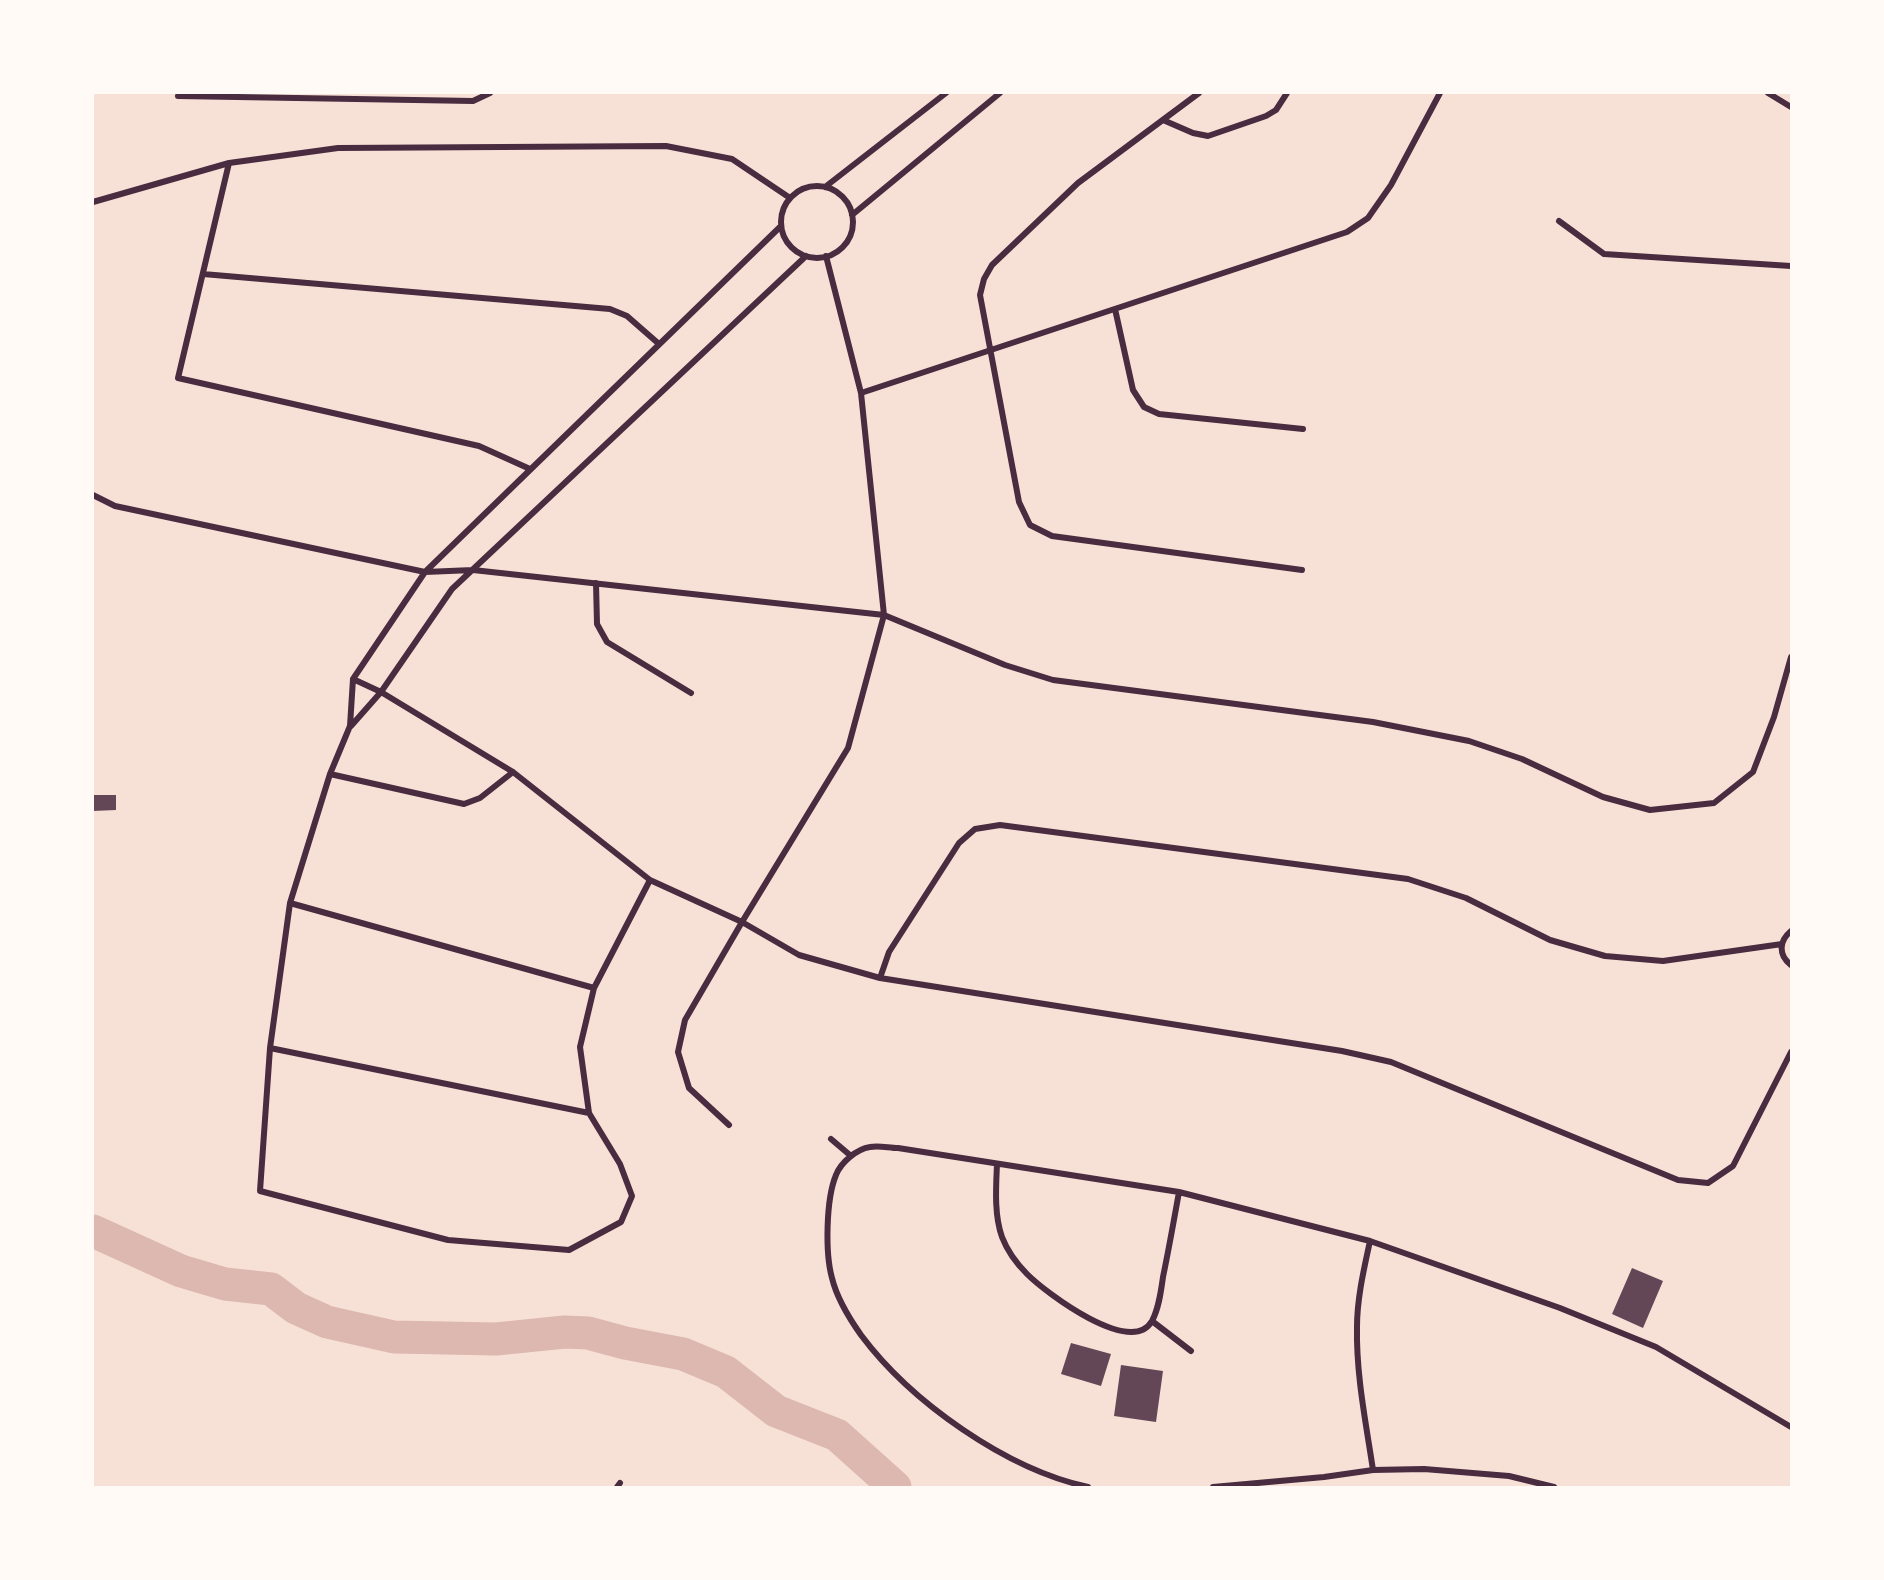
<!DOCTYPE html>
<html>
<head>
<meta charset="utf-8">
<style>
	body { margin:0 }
	#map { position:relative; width:1884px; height:1580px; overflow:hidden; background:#f7e1d7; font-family:Poppins,sans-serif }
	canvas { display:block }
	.frame { position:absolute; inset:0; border:94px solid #fffaf5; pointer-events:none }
</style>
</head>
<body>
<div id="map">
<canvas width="1884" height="1580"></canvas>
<div class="frame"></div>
</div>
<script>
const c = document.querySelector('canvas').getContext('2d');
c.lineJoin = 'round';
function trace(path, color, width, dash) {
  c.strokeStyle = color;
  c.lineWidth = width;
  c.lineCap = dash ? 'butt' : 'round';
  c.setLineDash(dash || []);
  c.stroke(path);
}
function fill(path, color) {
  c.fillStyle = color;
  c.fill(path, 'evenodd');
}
const river = new Path2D(`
	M93 1231 181 1271 225 1284 271 1289 296 1308 327 1322 394 1337 496 1339 565 1332 588 1333 625 1343 683 1354 726 1372 776 1411 837 1435 895 1487`);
const building = new Path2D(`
	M93 795H116V810L93 811Z
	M1632 1268 1663 1281 1643 1328 1612 1314Z
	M1071 1343 1111 1354 1101 1386 1061 1374Z
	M1121 1365 1163 1371 1156 1422 1114 1416Z`);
const minor = new Path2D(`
	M1199 93 1078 183 992 265 984 279 980 295 1019 502 1030 525 1052 536 1302 570
	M1768 93 1791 107
	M178 96 473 101 490 93
	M1163 120 1193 133 1208 136 1266 116 1276 110 1287 93
	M229 163 178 378 479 446 530 469
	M781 222a36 36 0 1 1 72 0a36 36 0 1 1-72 0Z
	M825 187 946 93
	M93 202 229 163 338 148 666 146 732 159 790 198
	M852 215 1000 93
	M1559 221 1604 254 1791 266
	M203 274 610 309 627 316 659 344
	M1115 309 1133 390 1144 407 1159 414 1303 429
	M861 393 1347 232 1368 218 1391 185 1440 93
	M93 495 115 506 425 572 473 570 884 615 1005 665 1053 680 1373 722 1469 741 1522 759 1603 797 1650 810 1714 803 1753 772 1774 717 1791 657
	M596 583 597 624 607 642 691 693
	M353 679 381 692 513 772 650 880 742 922 799 955 880 978 1342 1051 1391 1062 1678 1180 1708 1183 1733 1166 1791 1052
	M351 726 381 692 452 589 806 256
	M330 774 464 804 480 798 513 772
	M650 880 594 988 580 1047 589 1113 620 1164 632 1196 621 1222 569 1250 448 1240 260 1191 270 1048 290 903 330 774 350 726 353 679 425 572 781 226
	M290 903 594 988
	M1791 931C1779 941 1778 955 1791 965
	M880 978 889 952 959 843 975 829 1000 825 1408 879 1466 898 1550 940 1605 956 1663 961 1782 944
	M270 1048 589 1113
	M729 1125 689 1088 678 1052 685 1020 742 922 848 748 884 615 861 393 826 256
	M831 1139 851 1156
	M997 1164C996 1187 994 1215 1002 1237 1007 1250 1017 1264 1027 1274 1046 1293 1131 1357 1152 1321 1159 1308 1161 1291 1163 1277 1169 1248 1174 1220 1179 1192
	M1370 1241C1364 1269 1357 1298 1357 1327 1356 1375 1366 1423 1373 1470
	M1152 1321 1191 1351
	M617 1487 620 1483
	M1088 1487C1006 1469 911 1402 861 1335 849 1318 837 1299 832 1278 825 1253 826 1199 836 1175 841 1162 857 1149 870 1147 879 1145 889 1148 898 1148L1179 1192 1370 1241 1560 1308 1656 1347 1791 1427
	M1213 1487 1324 1477 1373 1470 1424 1469 1509 1476 1554 1487`);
trace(river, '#dcb8b0', 33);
fill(building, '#644757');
trace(minor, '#4a2c40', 6);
</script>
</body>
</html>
